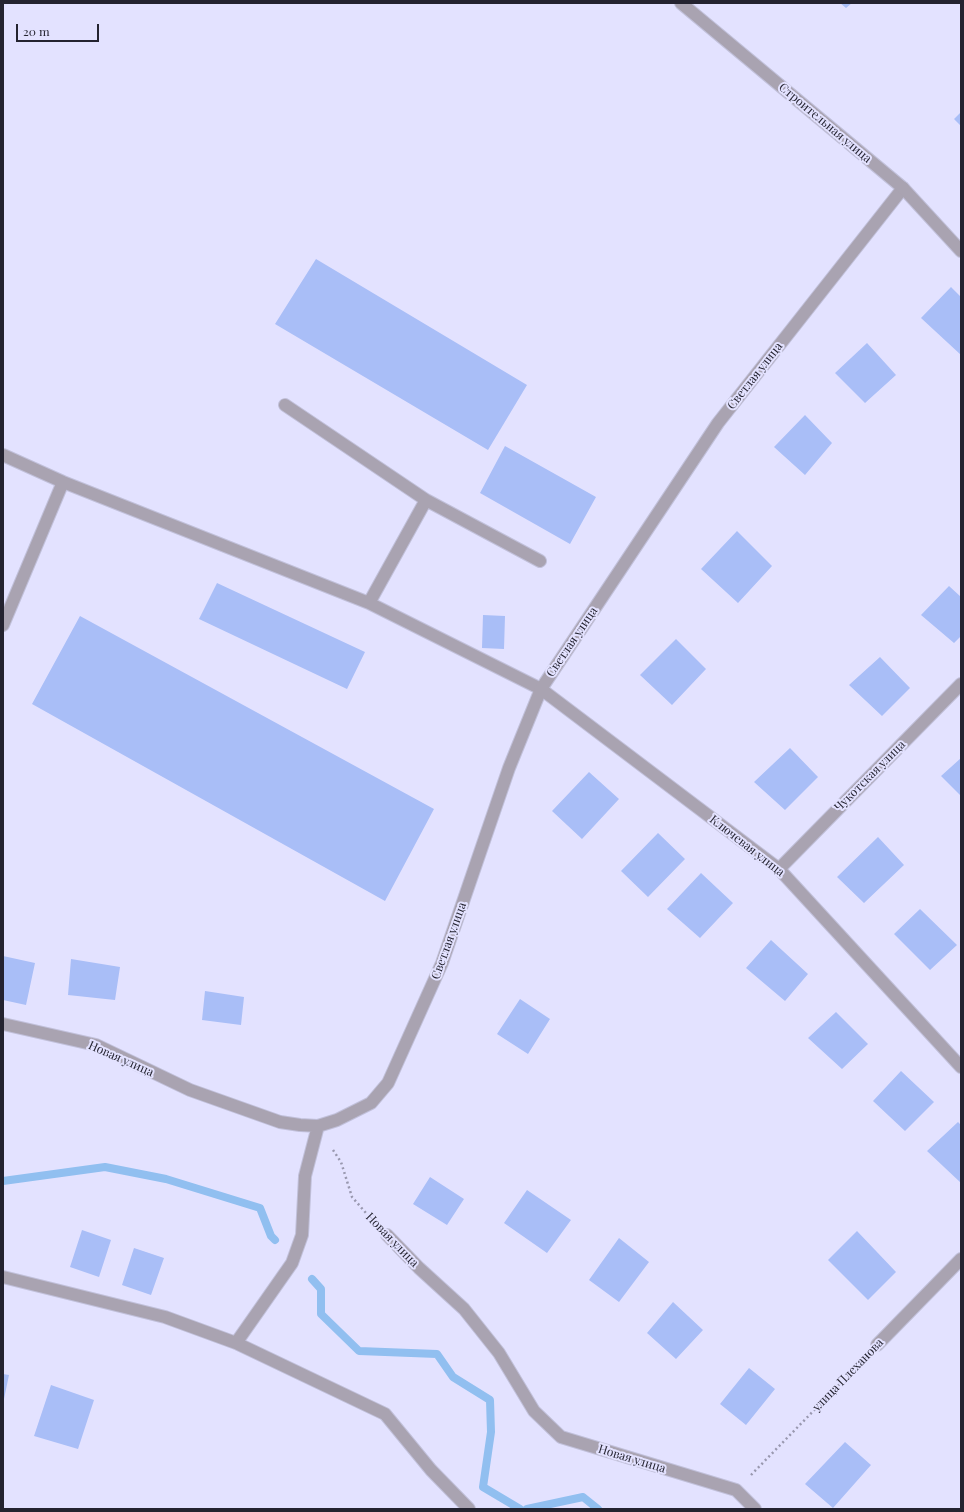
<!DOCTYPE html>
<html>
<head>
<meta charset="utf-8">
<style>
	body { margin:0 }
	#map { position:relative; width:964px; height:1512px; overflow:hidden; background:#e3e2ff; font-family:"Playfair Display",serif }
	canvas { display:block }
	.frame { position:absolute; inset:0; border:4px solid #242330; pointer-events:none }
	.scale { position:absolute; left:16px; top:24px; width:83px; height:18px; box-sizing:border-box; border:2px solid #242330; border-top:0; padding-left:5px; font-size:12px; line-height:14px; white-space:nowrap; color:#242330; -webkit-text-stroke:3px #e3e2ff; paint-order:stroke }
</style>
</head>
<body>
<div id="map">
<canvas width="964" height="1512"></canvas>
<div class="frame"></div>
<div class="scale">20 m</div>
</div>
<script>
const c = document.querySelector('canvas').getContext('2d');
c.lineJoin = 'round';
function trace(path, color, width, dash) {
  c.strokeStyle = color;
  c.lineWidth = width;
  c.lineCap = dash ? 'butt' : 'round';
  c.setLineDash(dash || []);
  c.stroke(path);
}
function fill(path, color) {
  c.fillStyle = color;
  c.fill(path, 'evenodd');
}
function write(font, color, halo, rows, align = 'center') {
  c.font = font + ' "Playfair Display",serif';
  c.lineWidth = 4;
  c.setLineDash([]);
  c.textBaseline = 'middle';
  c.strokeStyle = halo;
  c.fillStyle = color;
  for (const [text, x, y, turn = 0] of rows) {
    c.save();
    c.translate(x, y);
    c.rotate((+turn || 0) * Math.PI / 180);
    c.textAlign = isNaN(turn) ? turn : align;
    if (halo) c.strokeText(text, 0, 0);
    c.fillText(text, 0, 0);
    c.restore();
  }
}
const stream = new Path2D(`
	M3 1181 105 1167 166 1179 260 1208 271 1236 275 1240
	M312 1279 321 1289V1314L359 1351 437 1354 453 1377 490 1400 491 1432 483 1487 520 1509
	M527 1509 583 1497 598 1509`);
const building = new Path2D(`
	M840 3H852L846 8Z
	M961 112V126L954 119Z
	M316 259 527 385 488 450 275 324Z
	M951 287 961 297V355L921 318Z
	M867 343 896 375 865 403 835 373Z
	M805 415 832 443 805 475 774 447Z
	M505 446 596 497 570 544 480 493Z
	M737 531 772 566 738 603 701 569Z
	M217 583 365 652 347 689 199 619Z
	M949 586 961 597V636L954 643 921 615Z
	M483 615 505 616 504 649 482 648Z
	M80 616 434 809 385 901 32 704Z
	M676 639 706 669 672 705 640 675Z
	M880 657 910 688 882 716 849 685Z
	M790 748 818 777 785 810 754 782Z
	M961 758V796L941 776Z
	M589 772 619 799 582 839 552 811Z
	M658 833 685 859 648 897 621 871Z
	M878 837 904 865 864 903 837 877Z
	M701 873 733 903 700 938 667 909Z
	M920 909 957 945 930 970 894 934Z
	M771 940 808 974 785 1001 746 968Z
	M3 956 35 963 26 1005 3 1000Z
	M71 959 120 967 115 1000 68 995Z
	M205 991 244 997 241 1025 202 1020Z
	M520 999 550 1019 528 1054 497 1034Z
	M836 1012 868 1044 842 1069 808 1038Z
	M901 1071 934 1102 905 1131 873 1101Z
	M958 1122 961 1125V1183L927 1151Z
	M430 1177 464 1199 447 1225 413 1204Z
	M527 1190 571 1220 547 1253 504 1223Z
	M82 1230 111 1240 99 1277 70 1267Z
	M857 1231 896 1272 868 1300 828 1260Z
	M619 1238 649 1262 619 1302 589 1280Z
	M134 1248 164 1258 151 1295 122 1285Z
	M673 1302 703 1330 676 1359 647 1333Z
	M749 1368 775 1389 746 1425 720 1404Z
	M3 1374 9 1375 4 1399H3Z
	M51 1385 94 1400 78 1449 34 1436Z
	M845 1442 871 1465 833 1508 805 1484Z`);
const path = new Path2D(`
	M333 1150 341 1162 352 1197 373 1221
	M751 1475 863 1360`);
const service = new Path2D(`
	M285 405 426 500 540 561
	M3 455 63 482 369 603 541 689
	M369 603 426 500
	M3 625 63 482`);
const minor = new Path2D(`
	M541 689 779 869 961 1067
	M779 869 961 684
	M3 1024 96 1045 190 1090 280 1122 300 1125 318 1126 337 1120 371 1103 388 1083 442 963 509 768 541 689 718 423 903 188
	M387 1235 419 1268 464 1309 499 1353 534 1411 561 1437 736 1490 755 1509
	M3 1277 165 1317 236 1343 385 1414 431 1470 469 1509
	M236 1343 292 1263 302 1235 305 1176 318 1126
	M877 1345 961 1259`);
const tertiary = new Path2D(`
	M681 3 903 188 961 251`);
const streetNames = [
	["Строительная улица",825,123,40],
	["Светлая улица",755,376,-52],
	["Светлая улица",572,642,-56],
	["Чукотская улица",870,776,-45],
	["Ключевая улица",747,846,38],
	["Светлая улица",449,941,-70],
	["Новая улица",121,1059,24],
	["Новая улица",392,1240,46],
	["улица Плеханова",848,1375,-46],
	["Новая улица",632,1459,17]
];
trace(stream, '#91bff0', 8);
fill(building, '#a9bef7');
trace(service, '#c1c0da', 14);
trace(minor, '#c1c0da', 14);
trace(tertiary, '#c1c0da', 14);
trace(path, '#9998af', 2.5, [2, 3]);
trace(service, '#a9a3b1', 12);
trace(minor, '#a9a3b1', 12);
trace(tertiary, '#a9a3b1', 12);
write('12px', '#242330', '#e3e2ff', streetNames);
</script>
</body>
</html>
